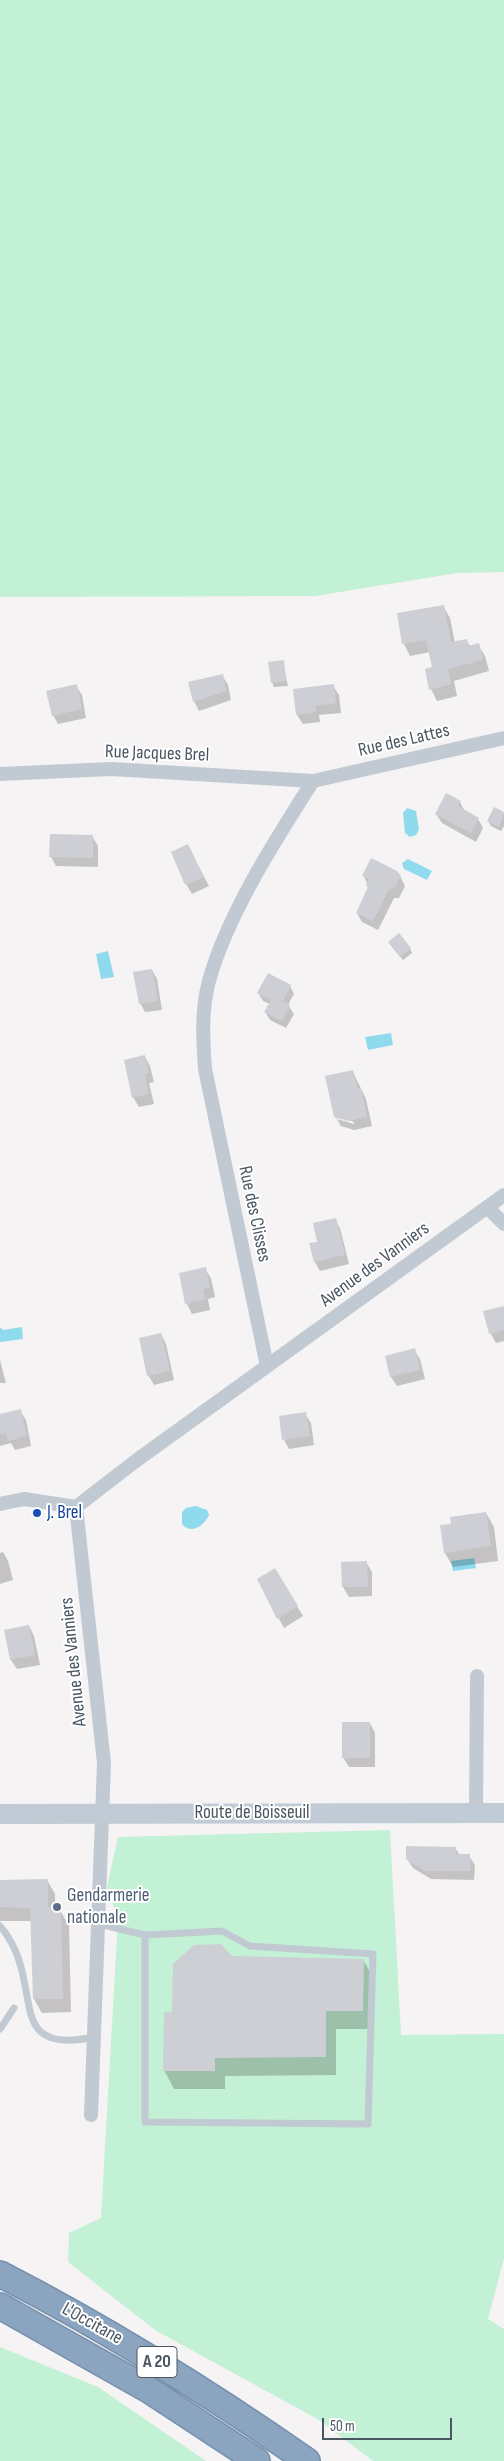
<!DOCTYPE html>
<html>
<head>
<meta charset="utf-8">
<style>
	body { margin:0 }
	#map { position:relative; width:504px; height:2461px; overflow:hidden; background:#f5f3f3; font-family:"Sofia Sans Condensed",sans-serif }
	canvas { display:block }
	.scale { position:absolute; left:322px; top:2418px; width:130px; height:22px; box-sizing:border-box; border:2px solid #4a5661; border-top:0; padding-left:6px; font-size:15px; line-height:18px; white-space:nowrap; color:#4a5661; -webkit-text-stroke:4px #fff; paint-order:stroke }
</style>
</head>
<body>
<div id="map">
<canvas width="504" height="2461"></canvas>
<div class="scale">50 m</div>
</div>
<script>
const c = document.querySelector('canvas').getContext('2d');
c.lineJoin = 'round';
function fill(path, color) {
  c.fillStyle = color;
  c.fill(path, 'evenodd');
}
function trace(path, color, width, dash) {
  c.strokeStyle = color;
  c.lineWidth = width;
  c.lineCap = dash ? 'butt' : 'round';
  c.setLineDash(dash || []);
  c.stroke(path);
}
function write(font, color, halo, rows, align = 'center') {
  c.font = font + ' "Sofia Sans Condensed",sans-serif';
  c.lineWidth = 4;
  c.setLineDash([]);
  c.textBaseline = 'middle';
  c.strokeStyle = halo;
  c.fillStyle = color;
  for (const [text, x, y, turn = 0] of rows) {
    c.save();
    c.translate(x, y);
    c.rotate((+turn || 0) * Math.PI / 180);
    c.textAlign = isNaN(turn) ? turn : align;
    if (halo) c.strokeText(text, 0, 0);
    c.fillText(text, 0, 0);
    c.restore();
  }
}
const green = new Path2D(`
	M0 0H504V572L457 573 315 596 0 597Z
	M390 1830 401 2035 504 2034V2258L488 2319 504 2329V2461H373L319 2420 155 2330 68 2262 69 2233 101 2218 118 1919 107 1887 118 1837Z
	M0 2347 98 2387 206 2461H0Z`);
const water = new Path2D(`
	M407 808 416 811 419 830 416 835 410 837 405 833 403 813Z
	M408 859 432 871 427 880 404 869 402 863Z
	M108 951 114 977 101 979 96 954Z
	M391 1033 393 1045 368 1050 365 1037Z
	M0 1327 3 1330 22 1327 23 1339 0 1342Z
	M196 1506 207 1510 209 1515C204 1526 191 1535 182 1524V1512L186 1508Z
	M474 1558 476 1568 453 1571 451 1561Z`);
const shadow = new Path2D(`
	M443 606 450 618 455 643 466 640 470 646 478 645 485 656 489 671 454 681 457 696 437 701 431 689 433 668 430 652 410 656 404 644Z
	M283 661 288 686 274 687 272 682Z
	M222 675 228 685 231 700 199 711 194 701Z
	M76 686 82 695 86 718 58 724 53 715Z
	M333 686 339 695 341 713 319 715 320 722 303 724 297 715Z
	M460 802 465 812 478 819 483 828 476 842 442 823 436 814Z
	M495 809 504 814V826L501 831 491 826 488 821Z
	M92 836 98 846V867L56 866 51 857Z
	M193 856 209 886 192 894 186 884Z
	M364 876H400L405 886 399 898H394L378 930 362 922 357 913 369 888Z
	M392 947 410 948 412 953 403 960Z
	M152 970 157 979 162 1010 145 1012 140 1003Z
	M290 986 294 994 288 1005 294 1014 286 1028 270 1020 265 1012 270 1004 263 1001 258 993Z
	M145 1057 150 1066 154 1082 149 1083 154 1104 139 1107 133 1097Z
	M353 1072 366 1099 372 1126 354 1130 341 1126 335 1116ZM337 1116 354 1122V1124L337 1119Z
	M335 1220 340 1228 349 1264 320 1271 315 1262 310 1244 318 1242Z
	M205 1269 211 1278 215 1297 208 1299 210 1310 192 1314 187 1304 180 1274Z
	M504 1307V1341L496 1343 491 1334 485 1312Z
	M161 1334 166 1344 174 1380 154 1385 148 1375Z
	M414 1350 420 1359 425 1379 397 1386 391 1377 386 1356Z
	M0 1360 6 1383H0Z
	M20 1411 26 1420 31 1446 15 1450 11 1443 0 1446V1416Z
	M305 1414 311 1423 314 1445 289 1449 284 1440Z
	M486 1513 494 1527 498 1561 453 1567 445 1553 453 1525Z
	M3 1552 8 1561 13 1580 0 1584V1553Z
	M366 1562 372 1572V1596L349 1597 343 1587 342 1563Z
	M275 1570 303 1616 284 1628 258 1580Z
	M29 1626 34 1636 40 1665 17 1669 11 1660 6 1631Z
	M370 1723 375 1733V1767H349L343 1757Z
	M455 1848 460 1855 469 1856 475 1865 474 1880 431 1879 413 1868 407 1859Z
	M47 1880 55 1894V1912H61L69 1926 71 2012 42 2013 34 1999 31 1921H0V1881Z
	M231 1957 363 1960 374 1978 373 2029H336V2075L225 2076V2089H174L164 2070 174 2012Z`);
const building = new Path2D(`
	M444 605 451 642 467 639 468 646 479 643 483 660 448 669 451 684 429 690 425 669 432 667 426 640 402 644 397 613Z
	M284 660 286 681 271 683 268 662Z
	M223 674 226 691 193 702 188 682Z
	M77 684 82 709 52 716 46 691Z
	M334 684 336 703 315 706 316 712 296 715 293 689Z
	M446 793 461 801 458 806 479 818 471 833 435 814Z
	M494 807 504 812 499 827 487 821Z
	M50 834 93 835V858L49 857Z
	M188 844 204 877 185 885 171 852Z
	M371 858 397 871 401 876 394 889H389L373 921 356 913 368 887 366 886 369 879 362 876Z
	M399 933 411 948 400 957 388 942Z
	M152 969 158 1001 139 1004 133 972Z
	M268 973 291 985 283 1001 290 1005 282 1021 264 1012 271 1000 257 993Z
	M145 1055 149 1073 145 1074 149 1094 132 1098 124 1060Z
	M353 1070 358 1089 361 1088 367 1117 348 1121 334 1117 325 1076Z
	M336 1218 345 1255 314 1262 309 1243 317 1242 313 1223Z
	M206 1267 210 1288 203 1289 205 1300 185 1304 179 1273Z
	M504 1306V1330L489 1334 483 1311Z
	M161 1333 170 1371 147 1376 139 1338Z
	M415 1348 420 1370 390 1377 385 1356Z
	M21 1409 27 1436 8 1441 6 1433 0 1435V1414Z
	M306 1412 310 1436 282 1440 279 1416Z
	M486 1512 491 1546 444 1553 440 1525 451 1524 450 1517Z
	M367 1561 368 1587H342L341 1562Z
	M275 1568 298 1606 277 1619 257 1579Z
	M29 1625 35 1655 10 1660 4 1630Z
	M342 1722H370V1758H342Z
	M406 1846 456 1847V1854H470V1871H425L406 1859Z
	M48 1879V1907H52L53 1911H61L63 1999H33L30 1908 0 1907V1880Z
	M221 1944 232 1956 364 1959 363 2011H326V2057L215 2058V2071H163L164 2013 172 2011 173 1964 194 1945Z`);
const service = new Path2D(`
	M99 1924 145 1935
	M0 1926C48 1982 0 2057 94 2037
	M222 1931 250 1946 373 1954 368 2124 145 2122V1935Z
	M0 2029 14 2008`);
const minor = new Path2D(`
	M0 774 111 769 313 781 504 738
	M487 1207 504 1224
	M267 1366 205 1069C203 1040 201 1010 209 981 227 915 276 839 313 781
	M0 1504 24 1499 76 1507 137 1460 504 1195
	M76 1507 104 1763 91 2115
	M476 1813 477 1676`);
const secondary = new Path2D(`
	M0 1814 504 1813`);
const motorway = new Path2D(`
	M0 2274C107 2329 208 2392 307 2461
	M0 2306 149 2390 257 2461`);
const markers = [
	[37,1513,5,"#1a4fb4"],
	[57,1907,5,"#5c6f8a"]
];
const shields = [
	[157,2362,40]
];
const shieldNames = [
	["A 20",157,2362]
];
const streetNames = [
	["Rue des Lattes",404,741,-13],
	["Rue Jacques Brel",157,754,2],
	["Rue des Clisses",254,1214,78],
	["Avenue des Vanniers",375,1265,-36],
	["Avenue des Vanniers",74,1662,-96],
	["Route de Boisseuil",252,1813],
	["L'Occitane",92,2324,29]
];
const transitNames = [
	["J. Brel",47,1513]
];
const serviceNames = [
	["Gendarmerie",67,1896],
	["nationale",67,1918]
];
fill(green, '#c3f1d5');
fill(water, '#90daee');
fill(shadow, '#0003');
fill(building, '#cdcfd5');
trace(motorway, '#7690ad', 28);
trace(service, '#c1cad2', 7);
trace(minor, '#c1cad2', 14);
trace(secondary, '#c1cbd6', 20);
trace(motorway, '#8ba5c1', 25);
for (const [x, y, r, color] of markers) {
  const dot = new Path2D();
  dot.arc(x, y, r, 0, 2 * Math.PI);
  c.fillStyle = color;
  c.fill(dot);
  trace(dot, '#fff', 2);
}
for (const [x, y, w] of shields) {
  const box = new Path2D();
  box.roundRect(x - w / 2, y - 15.5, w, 31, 4);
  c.fillStyle = '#fff';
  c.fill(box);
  trace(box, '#4a5661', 1);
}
write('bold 18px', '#4a5661', null, shieldNames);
write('19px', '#4a5661', '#fff', streetNames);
write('19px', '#164399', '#fff', transitNames, 'left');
write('19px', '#4e5e75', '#fff', serviceNames, 'left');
</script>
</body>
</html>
